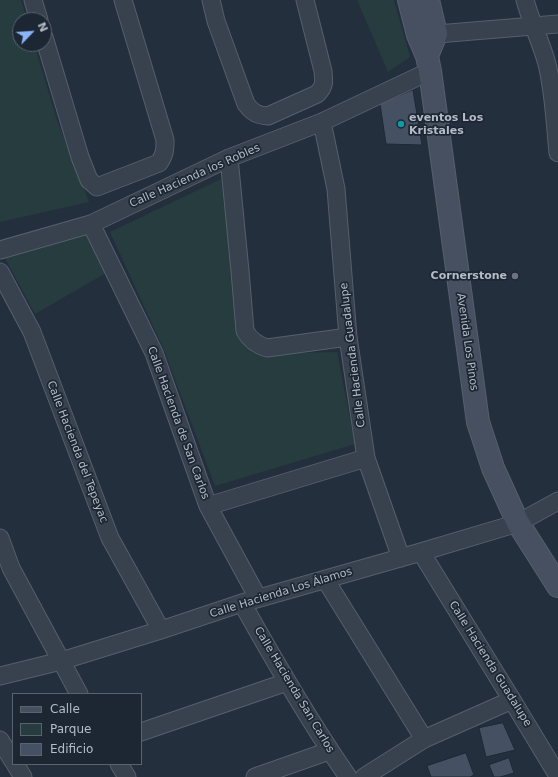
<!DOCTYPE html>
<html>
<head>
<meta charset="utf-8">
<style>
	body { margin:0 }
	#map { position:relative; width:558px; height:777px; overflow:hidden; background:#242f3e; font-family:"DejaVu Sans",sans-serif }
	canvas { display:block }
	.legend { position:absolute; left:12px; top:693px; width:130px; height:72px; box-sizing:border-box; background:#1d2633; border:1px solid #59626f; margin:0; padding:5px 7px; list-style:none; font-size:12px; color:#b4bcc9 }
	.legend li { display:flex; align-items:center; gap:8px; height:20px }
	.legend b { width:20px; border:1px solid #59626f }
	.north { position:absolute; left:12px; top:12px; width:40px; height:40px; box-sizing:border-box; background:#1d2633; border:1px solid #59626f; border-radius:50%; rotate:65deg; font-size:11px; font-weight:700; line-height:16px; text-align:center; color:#b4bcc9 }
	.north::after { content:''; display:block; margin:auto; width:14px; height:18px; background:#8ab4f8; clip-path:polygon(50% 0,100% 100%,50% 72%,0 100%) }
</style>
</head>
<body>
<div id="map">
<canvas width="558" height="777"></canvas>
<ul class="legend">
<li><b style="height:5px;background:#465061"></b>Calle</li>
<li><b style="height:11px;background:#263c3f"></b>Parque</li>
<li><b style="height:11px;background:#455162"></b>Edificio</li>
</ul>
<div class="north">N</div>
</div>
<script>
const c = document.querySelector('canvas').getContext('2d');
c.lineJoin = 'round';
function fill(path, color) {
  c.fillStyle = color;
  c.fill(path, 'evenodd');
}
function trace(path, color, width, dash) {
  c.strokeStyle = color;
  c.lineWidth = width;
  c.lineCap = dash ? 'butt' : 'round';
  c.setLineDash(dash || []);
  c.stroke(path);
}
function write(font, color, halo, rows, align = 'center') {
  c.font = font + ' "DejaVu Sans",sans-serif';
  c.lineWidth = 3.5;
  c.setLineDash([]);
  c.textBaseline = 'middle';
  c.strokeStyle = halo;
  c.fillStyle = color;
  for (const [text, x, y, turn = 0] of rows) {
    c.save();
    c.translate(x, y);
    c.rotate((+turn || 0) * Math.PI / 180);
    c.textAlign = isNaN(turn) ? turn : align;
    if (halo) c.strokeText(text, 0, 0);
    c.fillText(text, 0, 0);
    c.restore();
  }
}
const green = new Path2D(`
	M0 0H21L27 20H20V44H34L57 120 89 202 0 222Z
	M357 0H394L410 57 388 72Z
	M221 179 239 336 249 348 263 356 290 353 337 352 355 444 215 486 164 350 110 232Z
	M88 234 106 273 35 314 5 258Z`);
const building = new Path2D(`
	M413 90 422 145 386 144 380 104Z
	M503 723 515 750 486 757 479 728Z
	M466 753 474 775 470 777H431L427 766Z
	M509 758 514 773 500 777H494L489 765Z`);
const street = new Path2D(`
	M33 0 39 20
	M211 0 216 21 246 104C253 113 257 115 268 116L317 94C325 86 324 82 323 71L305 0
	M525 0C531 22 541 42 547 64 554 93 555 123 558 153
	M425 35 558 24
	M44 37 80 157 89 180 97 187 159 163C165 154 165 150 165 140L123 0
	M322 122 336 189 348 337 366 458 401 558
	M229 158 240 271 245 331C250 340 257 345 267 348L348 337
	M91 224 154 353 208 506 258 598
	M0 250 91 224 229 158 322 122 430 71
	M0 272 32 332 110 538 161 630
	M208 506 366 458
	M0 538 11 568 79 694
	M421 552 512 700 558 776
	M325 579 424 739
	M242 603C275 662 309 721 348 777
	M0 676 61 661 161 630 242 603 421 552 518 523 558 501
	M141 732 287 682
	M0 740 13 761
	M15 764 23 777
	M119 764 127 777
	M255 777 329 751
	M364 777 424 739 512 700`);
const secondary = new Path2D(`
	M409 0 418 35 427 56 430 71 478 422 493 468 518 523 558 586
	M427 56 436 34 428 0`);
const markers = [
	[401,124,4,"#0f9aa8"],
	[515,276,4,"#6b7280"]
];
const poiNames = [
	["eventos Los",409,118],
	["Kristales",409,131],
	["Cornerstone",507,276,"right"]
];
const streetNames = [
	["Calle Hacienda los Robles",195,176,-24],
	["Avenida Los Pinos",467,342,82],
	["Calle Hacienda Guadalupe",353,355,-97],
	["Calle Hacienda de San Carlos",178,423,70],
	["Calle Hacienda del Tepeyac",77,452,69],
	["Calle Hacienda Los Álamos",281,593,-17],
	["Calle Hacienda Guadalupe",490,664,58],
	["Calle Hacienda San Carlos",294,690,59]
];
fill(green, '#263c3f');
fill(building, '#455162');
trace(building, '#1f2835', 1);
trace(street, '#565f6c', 19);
trace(secondary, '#565f6c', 24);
trace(street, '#38414e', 17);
trace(secondary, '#465061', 22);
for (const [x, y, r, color] of markers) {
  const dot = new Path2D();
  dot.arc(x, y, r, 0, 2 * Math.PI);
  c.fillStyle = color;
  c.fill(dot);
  trace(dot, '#1d2633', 1.5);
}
write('bold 11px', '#b4bcc9', '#1d2633', poiNames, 'left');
write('11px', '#b4bcc9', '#1d2633', streetNames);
</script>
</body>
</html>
